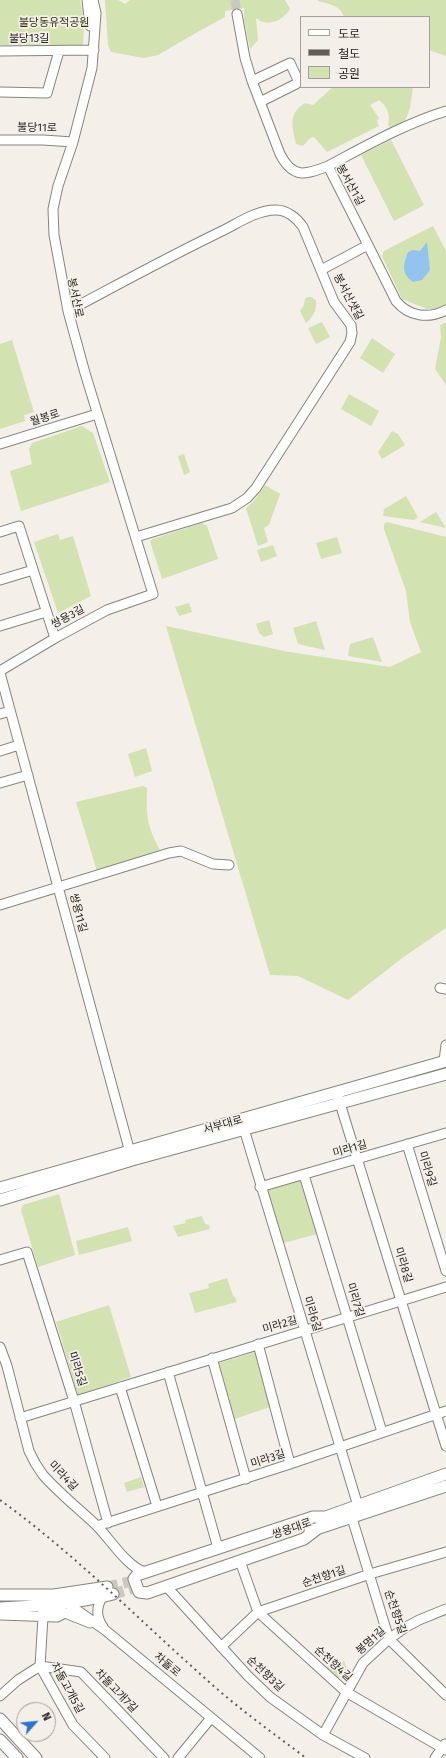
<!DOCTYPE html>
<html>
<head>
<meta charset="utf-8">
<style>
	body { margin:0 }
	#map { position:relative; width:446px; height:1758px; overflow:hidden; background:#f4efe8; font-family:"Fira Sans","Noto Sans KR",sans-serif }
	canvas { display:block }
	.legend { position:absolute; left:300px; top:16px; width:130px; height:72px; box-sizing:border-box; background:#f4efe8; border:1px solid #a39f9a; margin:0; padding:5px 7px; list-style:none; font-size:12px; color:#292724 }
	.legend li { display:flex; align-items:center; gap:8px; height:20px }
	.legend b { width:20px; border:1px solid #a39f9a }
	.north { position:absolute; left:16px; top:1702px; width:40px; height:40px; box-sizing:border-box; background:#f4efe8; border:1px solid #a39f9a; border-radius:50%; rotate:63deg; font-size:11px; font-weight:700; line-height:16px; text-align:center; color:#292724 }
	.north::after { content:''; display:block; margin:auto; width:14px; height:18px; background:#2c76c7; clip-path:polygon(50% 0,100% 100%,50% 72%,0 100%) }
</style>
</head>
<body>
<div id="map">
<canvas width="446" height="1758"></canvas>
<ul class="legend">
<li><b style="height:5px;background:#fff"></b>도로</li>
<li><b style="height:5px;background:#615e5a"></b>철도</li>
<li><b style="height:11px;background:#d2e2b1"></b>공원</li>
</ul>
<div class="north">N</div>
</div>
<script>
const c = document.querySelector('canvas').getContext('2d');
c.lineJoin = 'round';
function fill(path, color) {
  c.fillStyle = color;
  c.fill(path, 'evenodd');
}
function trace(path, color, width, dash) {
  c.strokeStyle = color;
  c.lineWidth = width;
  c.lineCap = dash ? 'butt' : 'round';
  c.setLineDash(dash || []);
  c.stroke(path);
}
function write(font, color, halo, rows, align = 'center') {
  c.font = font + ' "Fira Sans","Noto Sans KR",sans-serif';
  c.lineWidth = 3.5;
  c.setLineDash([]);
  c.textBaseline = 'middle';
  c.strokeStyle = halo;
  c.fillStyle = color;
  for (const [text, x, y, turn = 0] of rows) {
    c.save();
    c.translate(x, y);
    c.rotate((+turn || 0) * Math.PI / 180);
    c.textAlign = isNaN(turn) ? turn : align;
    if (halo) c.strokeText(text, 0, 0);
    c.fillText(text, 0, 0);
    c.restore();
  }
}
const green = new Path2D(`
	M0 0H80L84 22 83 47 0 45Z
	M105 0H118L125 4 130 0H285L290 9C286 17 273 25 264 22 261 22 258 19 256 18L258 40 250 49 244 20V8L225 11V17L194 34 158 55 144 58 111 52 108 45Z
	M318 0H446V56L429 50V17H344C341 5 328 4 318 1Z
	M333 87H413L410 108 405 121 391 128 388 125C391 115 387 106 379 100L370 105 379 118 377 121 379 126 327 152 314 137 310 138 303 146 296 144C292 127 288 113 305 103L313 105Z
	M391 140 424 205 394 221 361 155Z
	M433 226 446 251V304L434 310 427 309 402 299 382 256 384 251Z
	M307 297H311L316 300C317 310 313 317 306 323L300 311 304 305 305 299Z
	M322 322 330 337 316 344 308 328Z
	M446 322V385L435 369 441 337 440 325Z
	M372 338 395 354 383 373 360 358Z
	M12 340 34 412 24 415 25 421 0 429V344Z
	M349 394 379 411 371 426 341 409Z
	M82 426 93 433 110 482 21 511 10 471 32 464 29 449 32 443Z
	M392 431 398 434 405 445 382 459 378 452Z
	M184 454 190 472 184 475 178 456Z
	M265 485 280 494 269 525 264 528 268 542 258 546 246 508 254 501Z
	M406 496 418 517 414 520 383 516 384 509Z
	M436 512 446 528 420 522Z
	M387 522 446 537V928L405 956 348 1000 298 976 270 975 166 626 289 652 390 667 421 652 410 622 406 591 384 529V524Z
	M202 523 207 526 218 559 162 579 150 541 153 539Z
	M58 534 60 540 73 536 91 596 58 613 34 542Z
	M337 537 342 553 321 559 316 543Z
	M273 545 277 556 261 562 257 550Z
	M189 603 192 612 179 616 175 607Z
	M269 620 273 634 264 637 259 633 256 624Z
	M316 621 325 650 298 644 293 628Z
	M373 637 382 662 348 656 350 644Z
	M146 748 152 771 135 777 128 754Z
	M143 786 147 788C146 816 147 826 160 850L97 871 76 802Z
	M300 1180 302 1181 317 1234 280 1244 266 1189Z
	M59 1194 75 1255 38 1267 21 1210 23 1205Z
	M202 1216 205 1224 209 1225 210 1229 178 1237 173 1226 186 1223 185 1220Z
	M128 1227 132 1241 79 1255 76 1241Z
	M227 1278 233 1296 235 1297 237 1302 195 1313 189 1293 209 1288 208 1284Z
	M109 1305 131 1377 78 1395 56 1322Z
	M255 1352 270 1407 232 1420 216 1364Z
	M141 1477 144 1487 127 1492 124 1483Z
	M344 1661 347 1669 338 1678 326 1667Z`);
const water = new Path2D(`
	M427 242 430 270 422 280 413 282C401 273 403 265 408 252L413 250 420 251Z`);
const minorTunnel = new Path2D(`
	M235 0 237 14`);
const majorTunnel = new Path2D(`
	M107 1587 137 1580
	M113 1594 138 1587`);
const minor = new Path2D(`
	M87 0 90 26
	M237 14 245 58 252 81 280 154C293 179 305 175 328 166L368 245 321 270
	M0 51 94 50
	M252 81 290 63 298 80 296 84 260 102
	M0 92 47 93 59 51
	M0 140H43L73 142
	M328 166C366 146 404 124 446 111
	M368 245 396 301C409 317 429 319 446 310
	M68 311C119 284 170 256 222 231 238 223 257 210 276 210 287 210 297 218 303 227L334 302 351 325 352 333 350 342 256 488 247 498 232 508 136 537
	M0 444 97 414
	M0 532 19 526 55 638
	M0 580 33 570
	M0 626 46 612
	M0 671 57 637 107 610 153 594 85 373 68 311 54 235 53 209 58 186 73 142 92 68 96 13 93 0
	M0 673 131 1156
	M0 714 10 711
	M0 751 19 745
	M0 783 28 775
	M0 905 169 853 181 851 213 864 229 865
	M440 988 446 989
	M444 1061 446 1045
	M338 1097 446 1446
	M244 1129 358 1506
	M407 1144 446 1271
	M304 1175 382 1432
	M260 1187 446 1133
	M0 1260 27 1252 74 1401 108 1523
	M258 1344 290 1464
	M0 1347 7 1366 29 1451C33 1460 37 1467 43 1475 59 1493 79 1509 97 1526 110 1539 127 1567 145 1572
	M212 1358 246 1479
	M168 1372 218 1548
	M120 1387 157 1506
	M20 1418 446 1287
	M352 1518 389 1639 446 1695
	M97 1526 290 1464 446 1411
	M240 1561 258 1612 346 1692 446 1750
	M166 1586 248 1676 270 1697 323 1735 365 1758
	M102 1597C96 1608 96 1617 103 1627
	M64 1601 105 1630 260 1758
	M41 1608 60 1611 90 1623
	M0 1615 57 1617 65 1613
	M43 1617 40 1666 73 1725 105 1758
	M221 1647 258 1612 370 1574 446 1552
	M0 1696 18 1680 40 1666 81 1672 164 1758
	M323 1735 363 1663 389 1639 406 1627 419 1620 446 1609
	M178 1758 211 1718
	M435 1758 445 1744`);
const major = new Path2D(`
	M0 1188 446 1061
	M0 1200 132 1160 446 1074
	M320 1519 446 1474
	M317 1529 304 1539 147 1593 139 1592 134 1579 137 1575 313 1517H327
	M310 1531 446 1486
	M0 1595H54L107 1587
	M0 1608C38 1606 76 1604 113 1594
	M0 1719 36 1758
	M0 1740 17 1758`);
const rail = new Path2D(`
	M0 1500C75 1554 139 1620 208 1681 239 1709 273 1733 306 1758`);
const parkNames = [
	["불당동유적공원",54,23]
];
const streetNames = [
	["불당13길",29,39],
	["불당11로",37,128,1],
	["봉서산1길",350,185,61],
	["봉서산샛길",348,297,62],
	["봉서산로",75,298,78],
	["월봉로",45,418,-18],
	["쌍용3길",68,617,-28],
	["쌍용11길",78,913,75],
	["서부대로",223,1125,-16],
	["미라1길",350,1149,-16],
	["미라9길",427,1169,73],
	["미라8길",403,1265,73],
	["미라7길",355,1300,73],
	["미라6길",312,1314,73],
	["미라2길",280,1325,-16],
	["미라5길",77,1369,72],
	["미라3길",268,1459,-18],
	["미라4길",63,1476,46],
	["쌍용대로",292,1529,-19],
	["순천향1길",324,1577,-18],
	["순천향5길",395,1612,71],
	["봉명1길",371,1641,-42],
	["순천향4길",333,1664,42],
	["차돌로",167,1665,40],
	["순천향3길",265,1674,43],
	["차돌고개5길",67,1688,61],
	["차돌고개7길",116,1691,46]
];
fill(green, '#d2e2b1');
fill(water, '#92c4ef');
trace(minorTunnel, '#cbc7c1', 9, [9, 4.5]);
trace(majorTunnel, '#cbc7c1', 11, [11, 5.5]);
trace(minor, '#88847e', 11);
trace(major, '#88847e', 13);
trace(minor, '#fff', 9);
trace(major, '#fff', 11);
trace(rail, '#615e5a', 2, [2, 4]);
write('11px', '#2d390d', '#f4efe8', parkNames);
write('11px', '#292724', '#f4efe8', streetNames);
</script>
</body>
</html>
